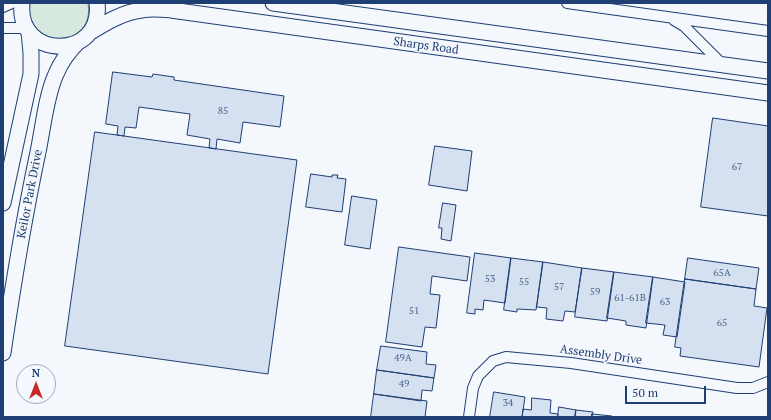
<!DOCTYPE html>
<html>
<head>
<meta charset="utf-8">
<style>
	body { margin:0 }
	#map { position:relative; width:771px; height:420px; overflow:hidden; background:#f4f7fb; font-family:"PT Serif",serif }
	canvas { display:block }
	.frame { position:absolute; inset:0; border:4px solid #1d3f73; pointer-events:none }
	.north { position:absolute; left:16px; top:364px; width:40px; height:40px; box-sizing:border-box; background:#f4f7fb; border:1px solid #9eadc5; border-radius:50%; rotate:0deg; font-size:11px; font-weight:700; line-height:16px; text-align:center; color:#1d3f73 }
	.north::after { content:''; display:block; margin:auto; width:14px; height:18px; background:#c62828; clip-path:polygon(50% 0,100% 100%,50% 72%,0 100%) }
	.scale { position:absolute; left:625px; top:386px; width:81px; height:18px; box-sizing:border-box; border:2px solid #1d3f73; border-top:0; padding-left:5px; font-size:12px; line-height:14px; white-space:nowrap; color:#1d3f73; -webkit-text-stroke:3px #f4f7fb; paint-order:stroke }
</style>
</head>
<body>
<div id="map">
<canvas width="771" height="420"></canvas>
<div class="frame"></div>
<div class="north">N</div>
<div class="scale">50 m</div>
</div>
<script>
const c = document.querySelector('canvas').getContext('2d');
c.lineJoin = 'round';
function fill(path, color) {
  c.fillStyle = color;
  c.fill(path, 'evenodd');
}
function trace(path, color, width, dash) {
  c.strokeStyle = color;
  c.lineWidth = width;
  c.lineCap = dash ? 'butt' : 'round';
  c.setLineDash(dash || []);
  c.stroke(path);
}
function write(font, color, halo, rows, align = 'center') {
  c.font = font + ' "PT Serif",serif';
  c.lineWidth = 3;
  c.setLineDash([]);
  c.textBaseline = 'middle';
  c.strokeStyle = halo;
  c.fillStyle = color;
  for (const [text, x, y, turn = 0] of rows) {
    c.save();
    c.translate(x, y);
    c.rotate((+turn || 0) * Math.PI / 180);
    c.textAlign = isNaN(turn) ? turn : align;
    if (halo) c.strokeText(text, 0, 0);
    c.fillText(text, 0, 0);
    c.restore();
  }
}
const green = new Path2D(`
	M30 3H88C96 52 22 50 30 3Z`);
const building = new Path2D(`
	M113 72 152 77 153 74 174 77V80L284 96 280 127 243 122 240 143 217 139 216 149 209 148 210 139 187 135 190 114 139 107 136 128 125 127 124 136 117 135 118 126 106 124Z
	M713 118 768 126V216L701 207Z
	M95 132 297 160 268 374 65 346Z
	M435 146 472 151 467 191 429 185Z
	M311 174 332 177V175H338L337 178 346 179 342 212 306 207Z
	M352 196 377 200 370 249 345 245Z
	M443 203 456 205 451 241 441 239 442 228H439Z
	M399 247 470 257 467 281 432 276 430 294 440 295 436 328 425 327 422 347 386 342Z
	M475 253 511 258 505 303 484 300 483 310 475 309V314L467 313Z
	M511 258 543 262 536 310 517 309V312L504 310Z
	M688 258 759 268 756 289 685 279Z
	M543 262 582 268 575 312 565 311 563 321 546 319 547 308 537 307Z
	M582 268 614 272 607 321 575 317Z
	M614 272 653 277 646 328 626 325V321L607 318Z
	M653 277 685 282 677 337 663 335 665 325 646 323Z
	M685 279 756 289 754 306 767 308 759 367 680 356 681 348 675 347Z
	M381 346 427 352 426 364 436 365 434 378 377 370Z
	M377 370 434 378 432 391 422 390 421 401 374 394Z
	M494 392 525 397 522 417H490Z
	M374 394 427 401 425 417H371Z
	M532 398 551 400 550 413 558 414V417H522L523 409 531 410Z
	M559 407 576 410 575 417H558Z
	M576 410 593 412 592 417H575Z
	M592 414 612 416 611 417H592Z`);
const street = new Path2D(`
	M567 3 768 31
	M3 7 12 3
	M674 20 684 26 724 66
	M3 28H27
	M469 417 473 388 478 376 493 361 506 357 571 363 737 388H753L768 382`);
const primary = new Path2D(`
	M22 3C16 61 104 60 97 3
	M273 3 768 71
	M89 33C105 23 123 12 142 10 152 8 161 9 171 10L768 93
	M3 203 31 74V53L29 32
	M3 353C13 285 24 218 38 152 43 128 46 96 56 74 61 62 69 51 78 42`);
const numberNames = [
	["85",223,111],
	["67",737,167],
	["65A",722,273],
	["53",490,279],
	["55",524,282],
	["57",559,287],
	["59",595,292],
	["61-61B",630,298],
	["63",665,302],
	["51",414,311],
	["65",722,323],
	["49A",403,358],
	["49",404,384],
	["34",508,403]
];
const streetNames = [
	["Sharps Road",426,46,8],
	["Keilor Park Drive",30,194,-79],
	["Assembly Drive",601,355,8]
];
fill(green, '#d7e8df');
trace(green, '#687fa3', 1);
fill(building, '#d5e0f0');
trace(building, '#1d3f73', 1);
trace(street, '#1d3f73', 12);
trace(primary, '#1d3f73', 17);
trace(street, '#f4f7fb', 10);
trace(primary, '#f4f7fb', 15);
write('10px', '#4b6792', null, numberNames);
write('12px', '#1d3f73', '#f4f7fb', streetNames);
</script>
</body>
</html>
